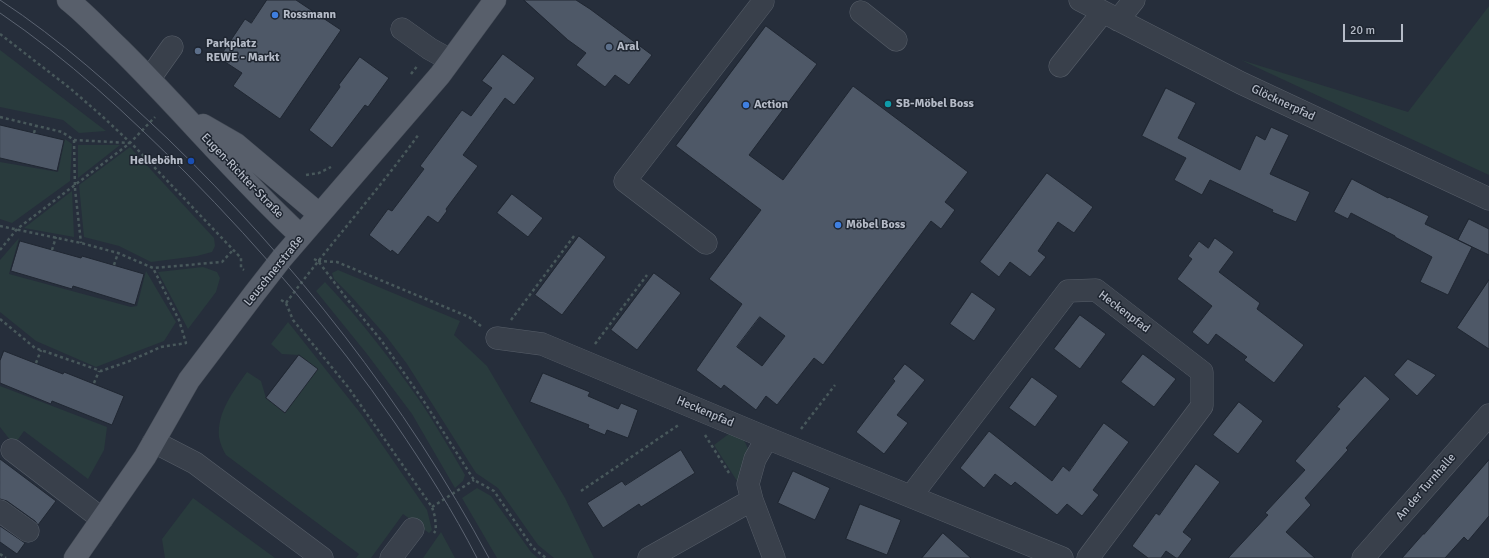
<!DOCTYPE html>
<html>
<head>
<meta charset="utf-8">
<style>
	body { margin:0 }
	#map { position:relative; width:1489px; height:558px; overflow:hidden; background:#262e3b; font-family:Signika,sans-serif }
	canvas { display:block }
	.scale { position:absolute; left:1343px; top:24px; width:60px; height:18px; box-sizing:border-box; border:2px solid #b5bbc7; border-top:0; padding-left:5px; font-size:12px; line-height:14px; white-space:nowrap; color:#b5bbc7; -webkit-text-stroke:3px #1e2530; paint-order:stroke }
</style>
</head>
<body>
<div id="map">
<canvas width="1489" height="558"></canvas>
<div class="scale">20 m</div>
</div>
<script>
const c = document.querySelector('canvas').getContext('2d');
c.lineJoin = 'round';
function fill(path, color) {
  c.fillStyle = color;
  c.fill(path, 'evenodd');
}
function trace(path, color, width, dash) {
  c.strokeStyle = color;
  c.lineWidth = width;
  c.lineCap = dash ? 'butt' : 'round';
  c.setLineDash(dash || []);
  c.stroke(path);
}
function write(font, color, halo, rows, align = 'center') {
  c.font = font + ' Signika,sans-serif';
  c.lineWidth = 3;
  c.setLineDash([]);
  c.textBaseline = 'middle';
  c.strokeStyle = halo;
  c.fillStyle = color;
  for (const [text, x, y, turn = 0] of rows) {
    c.save();
    c.translate(x, y);
    c.rotate((+turn || 0) * Math.PI / 180);
    c.textAlign = isNaN(turn) ? turn : align;
    if (halo) c.strokeText(text, 0, 0);
    c.fillText(text, 0, 0);
    c.restore();
  }
}
const green = new Path2D(`
	M1489 6V175L1241 60 1408 112Z
	M0 50 106 131 79 133 63 120 0 107Z
	M65 139 72 144 70 181 12 223 0 219V162L58 172Z
	M78 145H120L78 178Z
	M130 147 214 238 215 246 212 252 197 256 151 262 119 246 84 237 79 185Z
	M72 191 74 237 24 228Z
	M19 238 9 274 131 307 137 306 146 271 176 322 164 341 96 367 36 341 0 312V260Z
	M203 267 217 272 220 278 216 292 188 329 158 272Z
	M338 270 460 321 454 335 487 366 565 498 594 558H554L538 545 498 488 476 473 407 364 386 336 350 295 334 279 332 273Z
	M325 282C361 320 392 361 422 404 437 427 451 451 465 475L463 481 455 488 412 414 367 354 316 291Z
	M288 322 361 414 427 510 432 530 429 533 403 514 371 558H356L359 554 226 455C223 450 220 443 219 437 217 412 233 392 247 372L261 381 266 398 285 413 317 369 299 355 282 354 271 344Z
	M0 386 107 427 104 450 88 479 24 431 14 445 0 427Z
	M730 433 744 440 749 451 740 479 737 481 714 445Z
	M477 488 491 496 531 552 538 558H497L462 498Z
	M193 498 275 558H165L162 539Z
	M441 532 455 558H423Z`);
const building = new Path2D(`
	M267 0H296L341 30 280 119 233 86 242 73 219 58 245 19 251 23Z
	M524 0H576L590 9 652 55 629 85 615 75 605 87 576 65 586 53 568 40Z
	M766 26 817 64 749 155 783 180 853 86 968 172 945 202 955 210 941 229 931 221 823 365 814 358 777 405 766 396 756 410 724 385 721 389 696 370 742 304 709 279 761 210 676 146ZM760 317 785 336 762 366 737 347Z
	M503 54 535 78 514 105 505 98 463 155 478 166 446 209 447 211 438 223 428 216 398 255 392 250 391 252 369 235 388 209 392 211 424 169 420 166 462 110 471 116 492 88 482 81Z
	M360 57 389 78 368 107 365 105 332 148 309 130 340 87 339 85Z
	M1166 88 1196 103 1178 138 1240 170 1256 135 1265 140 1271 127 1289 135 1270 174 1310 192 1296 222 1272 212 1273 210 1210 180 1202 195 1174 180 1186 158 1142 136Z
	M0 125 64 140 57 171 0 158Z
	M1047 173 1093 207 1074 233 1058 222 1038 251 1046 257 1030 277 1010 262 999 277 980 262Z
	M1352 179 1388 198 1389 197 1429 216 1425 224 1472 247 1448 295 1420 282 1432 257 1395 237V236L1351 213 1348 219 1334 212Z
	M512 194 543 218 528 237 497 213Z
	M1469 219 1489 229V255L1458 240Z
	M579 236 606 257 562 315 535 295Z
	M1215 238 1234 252 1219 272 1260 303 1257 309 1304 345 1274 383 1244 360 1247 357 1216 334 1208 345 1192 332 1212 306 1177 279 1192 259 1188 256 1199 241 1208 248Z
	M20 241 81 258 82 256 144 274 135 305 73 286 72 289 11 271Z
	M654 273 681 293 637 350 611 330Z
	M1489 280V349L1457 328Z
	M972 292 996 309 974 341 950 324Z
	M1080 315 1106 334 1080 369 1054 349Z
	M4 351 63 374 64 372 124 396 112 425 52 401 51 404 0 383V361Z
	M1143 354 1176 379 1154 407 1121 382Z
	M299 355 318 369 285 413 266 398Z
	M1408 359 1436 375 1417 396 1394 375Z
	M905 364 925 380 897 415 908 423 884 454 856 432 895 381 893 379Z
	M543 373 590 392 588 396 618 409 621 403 638 410 628 438 607 430 605 435 588 428 589 425 530 402Z
	M1365 376 1390 399 1346 448 1348 450 1305 498 1311 505 1286 532 1315 558H1228L1268 515 1265 513 1305 470 1295 461 1340 409 1337 407Z
	M1032 377 1058 396 1035 427 1009 408Z
	M1239 402 1263 421 1238 454 1213 435Z
	M1104 423 1129 442 1093 490 1099 495 1082 516 1067 504 1057 515 1015 482 1011 486 995 474 984 488 960 468 989 431 1052 481 1063 466 1069 471Z
	M681 450 695 473 641 507 639 504 603 528 587 503 622 481 625 485Z
	M0 459 56 501 38 525 35 521 7 501 0 499Z
	M1489 460V516L1468 541 1464 537 1445 558H1402L1424 533V534Z
	M1196 464 1220 482 1183 532 1192 539 1178 558H1176L1166 551 1161 558H1148L1132 546 1156 513 1159 515Z
	M793 471 830 488 815 520 778 503Z
	M860 504 901 520 887 555 846 539Z
	M0 526 25 543 17 554 0 542Z
	M943 533 971 558H922Z`);
const path = new Path2D(`
	M0 34 71 89 103 117 135 147 241 258V268L244 270
	M411 74 418 65
	M0 117 62 132 74 140 130 143
	M34 133 36 126
	M74 140 75 189 81 243
	M306 175 319 173 331 167
	M0 226 81 243 118 253 153 268 222 262 233 250
	M0 250 17 229 130 143 155 117
	M52 250 56 237
	M314 259 318 261 347 299 381 340 425 403 474 480 494 491 533 548 546 558
	M318 261 337 262 469 317 481 326
	M114 265 118 253
	M281 300 286 303 293 320 348 387 432 507 435 517 436 530 434 533
	M286 303C329 245 377 192 419 134
	M0 319 35 348 101 371 127 362 161 347 186 343 179 320 153 268
	M511 320 574 236
	M595 344 647 275
	M36 363 41 350
	M94 383 99 371
	M801 429 835 385
	M705 435 729 473
	M581 491 680 424
	M432 507 474 480
	M0 554 6 558`);
const minor = new Path2D(`
	M1080 0 1241 83 1489 199
	M861 12 896 40
	M1118 20 1134 0
	M402 29 430 49 450 60
	M1060 66 1103 12
	M150 78 172 47
	M706 243 625 181 763 2
	M497 338 542 344 767 438 1062 558
	M767 438 755 459 748 484 752 500 774 558
	M153 443 164 447 195 463 322 558
	M12 450 102 519
	M911 496 1068 291 1096 290 1202 372V406L1088 558
	M0 511 28 531
	M391 558 413 529
	M649 558 752 500
	M1363 558 1489 415`);
const major = new Path2D(`
	M68 0C87 15 102 32 119 48 181 109 237 177 301 236
	M203 125 236 144 319 214
	M75 558 145 457 189 380 254 294 282 258 440 75 495 0`);
const tram = new Path2D(`
	M0 0C61 40 115 89 168 139 295 262 405 402 489 558
	M0 13C68 59 128 115 186 173 263 251 333 333 395 423 425 467 453 511 477 558`);
const markers = [
	[275,15,4,"#3f7fe0"],
	[609,47,4,"#5c6f8a"],
	[198,51,4,"#5c6f8a"],
	[888,104,4,"#0f9aa8"],
	[746,105,4,"#3f7fe0"],
	[191,161,4,"#1a4fb4"],
	[838,225,4,"#3f7fe0"]
];
const poiNames = [
	["Rossmann",283,15],
	["Parkplatz",206,44],
	["REWE - Markt",206,58],
	["Aral",617,47],
	["SB-Möbel Boss",896,104],
	["Action",754,105],
	["Helleböhn",183,161,"right"],
	["Möbel Boss",846,225]
];
const streetNames = [
	["Glöcknerpfad",1283,103,25],
	["Eugen-Richter-Straße",242,176,46],
	["Leuschnerstraße",274,271,-51],
	["Heckenpfad",1124,312,37],
	["Heckenpfad",705,412,23],
	["An der Turnhalle",1426,487,-49]
];
fill(green, '#293b3d');
fill(building, '#4e5867');
trace(building, '#202732', 1);
trace(minor, '#575e69', 23);
trace(major, '#424954', 23);
trace(path, '#48585b', 2.5, [3, 3]);
trace(minor, '#39404b', 22);
trace(major, '#585f6b', 22);
trace(tram, '#5c6472', 1);
for (const [x, y, r, color] of markers) {
  const dot = new Path2D();
  dot.arc(x, y, r, 0, 2 * Math.PI);
  c.fillStyle = color;
  c.fill(dot);
  trace(dot, '#1e2530', 1.5);
}
write('bold 12px', '#b5bbc7', '#1e2530', poiNames, 'left');
write('12px', '#b5bbc7', '#1e2530', streetNames);
</script>
</body>
</html>
